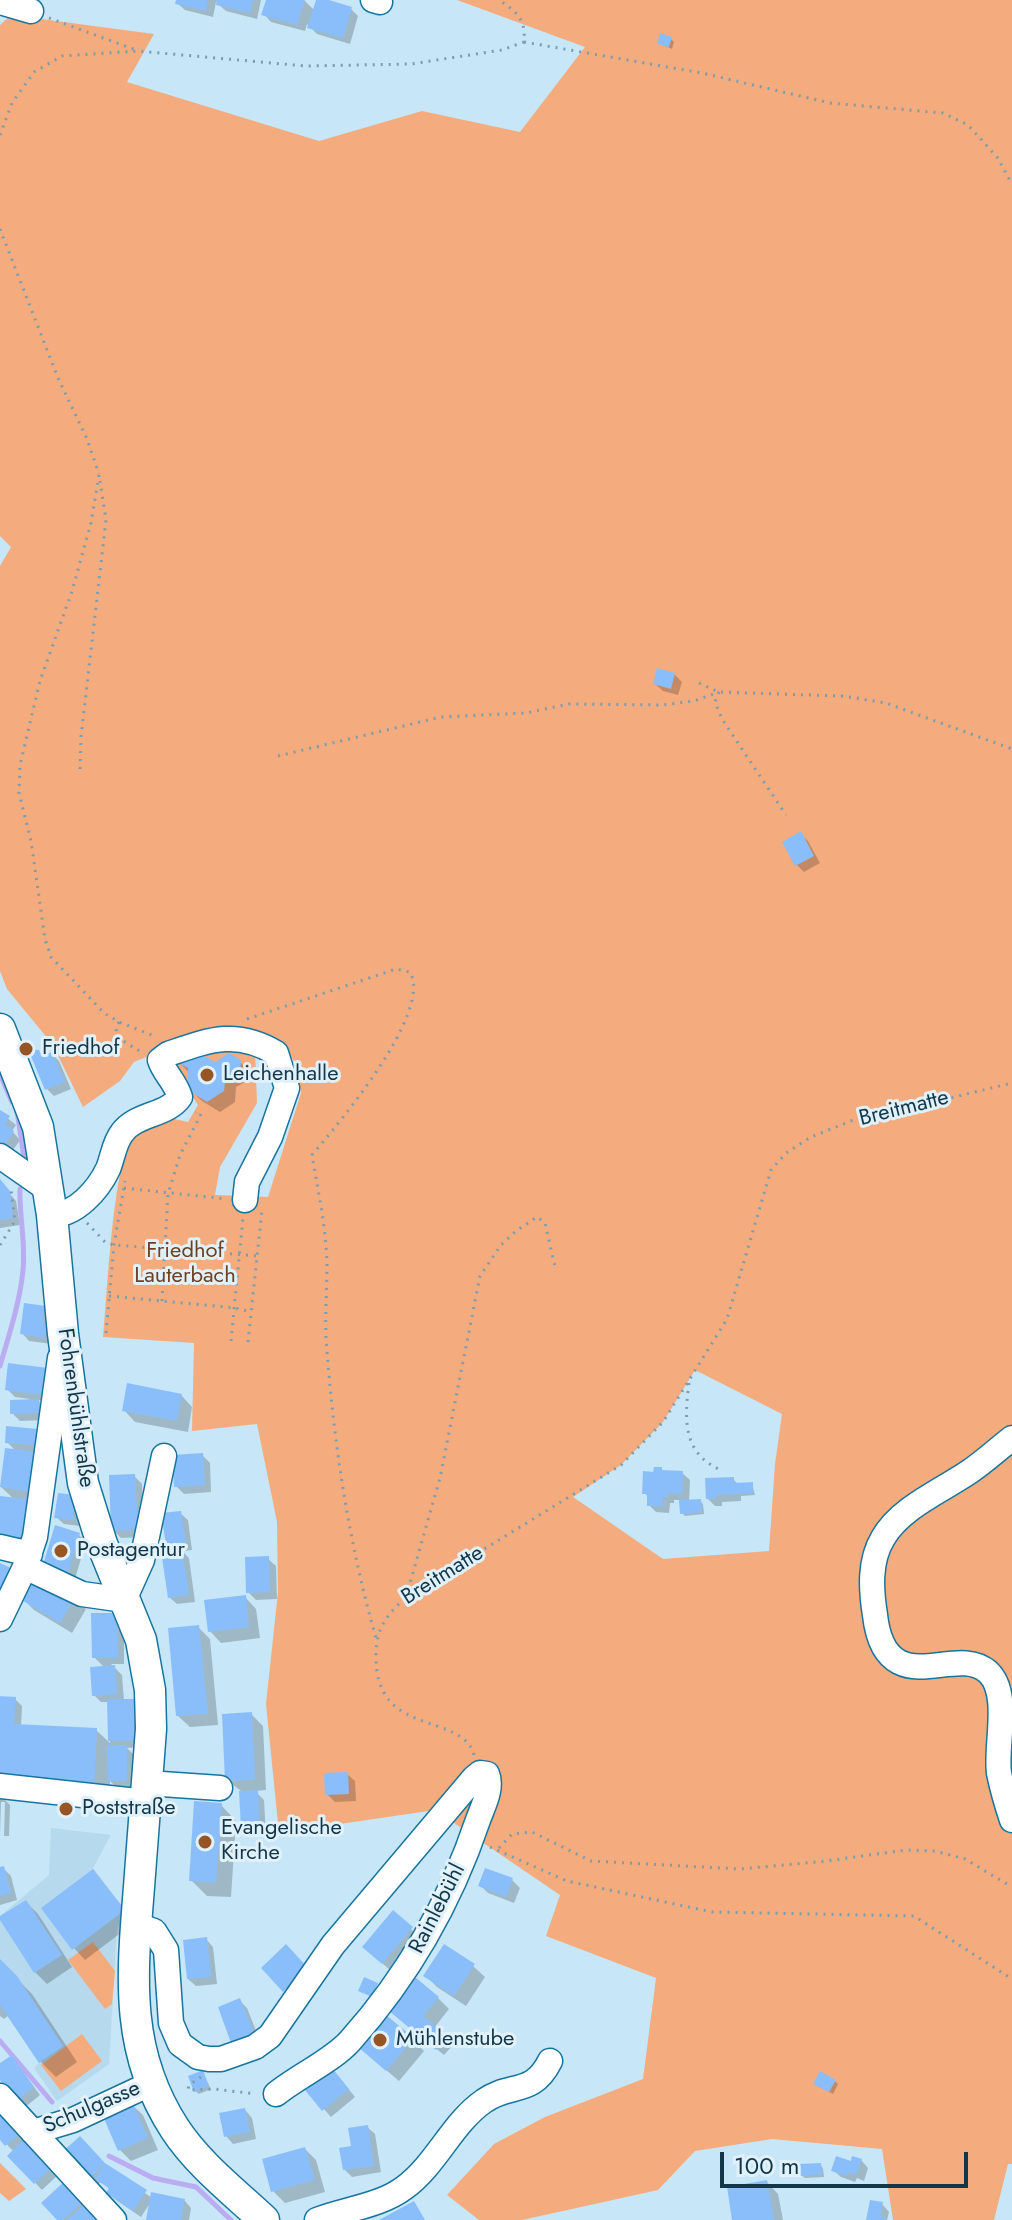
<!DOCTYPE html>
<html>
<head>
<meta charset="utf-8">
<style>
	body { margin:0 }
	#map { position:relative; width:1012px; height:2220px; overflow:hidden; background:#c7e6f8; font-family:Jost,sans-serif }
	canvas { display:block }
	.scale { position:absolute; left:720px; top:2152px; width:248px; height:36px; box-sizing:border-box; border:4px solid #133749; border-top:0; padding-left:10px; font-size:24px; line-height:28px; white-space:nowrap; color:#133749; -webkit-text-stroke:6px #e1f1fa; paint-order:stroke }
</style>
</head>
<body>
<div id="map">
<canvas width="1012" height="2220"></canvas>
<div class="scale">100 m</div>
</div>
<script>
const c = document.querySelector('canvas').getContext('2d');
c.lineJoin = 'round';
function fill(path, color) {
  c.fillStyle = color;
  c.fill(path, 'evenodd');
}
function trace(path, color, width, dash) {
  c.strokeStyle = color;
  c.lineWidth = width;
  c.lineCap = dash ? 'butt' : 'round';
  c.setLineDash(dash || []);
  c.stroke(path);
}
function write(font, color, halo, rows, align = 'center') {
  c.font = font + ' Jost,sans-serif';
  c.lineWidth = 6;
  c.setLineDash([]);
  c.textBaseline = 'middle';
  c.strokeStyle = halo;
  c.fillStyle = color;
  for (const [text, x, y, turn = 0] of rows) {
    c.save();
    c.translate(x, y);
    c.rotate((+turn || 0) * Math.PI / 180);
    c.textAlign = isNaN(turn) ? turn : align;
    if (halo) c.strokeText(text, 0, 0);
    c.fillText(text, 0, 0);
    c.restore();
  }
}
const built = new Path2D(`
	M51 1828 111 1835 93 1868 125 1910 117 1929 109 2064 57 2101 34 2068 39 2063 0 2005V1916L49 1875Z`);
const green = new Path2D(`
	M457 0H1012V2164H1008L994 2220H893L882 2149 772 2139 695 2151 658 2190 522 2220H479L447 2195 494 2144 545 2117 643 2079 656 1978 546 1936 560 1895 435 1810 279 1833 266 1704 278 1592 277 1522 257 1424 192 1431 194 1343 103 1337C109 1269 111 1200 129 1134L170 1118 188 1122 198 1105 169 1060 221 1043 255 1049 257 1103 220 1167 215 1195 268 1197 301 1093 295 1062 278 1040 256 1032 181 1043 134 1062 120 1081 83 1107 53 1045 7 989 0 971V566L11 547 0 536V25L11 15 154 34 127 82 319 141 422 111 520 132 585 47ZM695 1370 782 1414 775 1464 769 1551 663 1559 573 1497 621 1465 663 1422Z
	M93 1942 115 1971 112 2004 105 2009 68 1960Z
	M82 2034 102 2061 61 2091 41 2065Z
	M0 2163 26 2189 9 2201 0 2193Z`);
const shadow = new Path2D(`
	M178 0H261L257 19 226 11 216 2 213 17 185 10 177 3Z
	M268 0H304L315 11 318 0H323L351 9 358 16 350 44 317 34 307 24 305 31 271 22 264 14Z
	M671 39 674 42 672 49 659 43Z
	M674 674 682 682 678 695 663 691 655 684Z
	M801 834 808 841 820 863 804 872 797 865Z
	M52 1054 59 1061 71 1089 54 1096 47 1089 40 1058Z
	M177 1061 223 1068 240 1062 248 1070 247 1081 236 1087 235 1102 220 1112 202 1101 190 1089V1073Z
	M0 1112 16 1125 12 1131 20 1140 13 1150 0 1142Z
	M0 1182 16 1201 20 1225 0 1228Z
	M45 1308 52 1316V1344L29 1341 22 1333Z
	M10 1365 51 1401 37 1400 46 1408V1420L20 1421 12 1413 30 1399 15 1397 7 1389Z
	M181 1395 192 1407 188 1432 135 1422 124 1410Z
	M36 1431 43 1438 42 1452 34 1451 48 1466 43 1503 26 1500 39 1513 33 1556 0 1498 15 1500 1 1487 16 1451 7 1442Z
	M202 1455 210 1463 211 1492 184 1494 176 1486Z
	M661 1469 665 1472 682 1473 690 1480 689 1502 700 1501 703 1504 704 1514 685 1516 682 1513 681 1500H674V1503H670L669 1513 656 1512 649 1505V1497L644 1493 655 1474Z
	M134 1476 142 1484 144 1537 121 1538 113 1530Z
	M733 1479 739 1485 752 1484 755 1495 741 1496V1501L722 1502V1506H715L707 1498Z
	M59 1495 82 1504 80 1526 64 1524 56 1517Z
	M180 1513 188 1520 192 1550 182 1551 189 1558 195 1602 177 1604 169 1597 174 1551 167 1545Z
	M79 1535 86 1542 74 1582 51 1575Z
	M268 1559 276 1566 277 1599 256 1600 248 1592Z
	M245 1597 256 1609 260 1638 221 1643 210 1631Z
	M74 1598 86 1609 72 1633 34 1610 23 1599Z
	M93 1615 124 1622V1664H111L122 1675 124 1701H133L140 1708V1747L127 1748 133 1754 134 1788H117L110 1781 109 1803 2 1797 10 1805 9 1836H4L5 1802H1L0 1836V1698L15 1699 22 1706 21 1726 96 1730 110 1743 109 1702H101L94 1695 105 1668 94 1657Z
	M198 1627 210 1639 218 1725 190 1727 178 1716Z
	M251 1714 263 1726 266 1790 255 1791 264 1800 266 1835H251L243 1828 241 1791 227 1780Z
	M347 1774 355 1781 356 1801 335 1802 327 1794Z
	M221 1805 236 1821 231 1897 207 1896 191 1880Z
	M0 1869H4L11 1876 17 1900 0 1905Z
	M93 1871 134 1923 85 1960 74 1948Z
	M512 1880 520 1888 514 1903 488 1893 481 1886Z
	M26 1902 38 1914 72 1967 47 1984 35 1972Z
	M393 1913 423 1940 395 1974 376 1958Z
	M206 1939 213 1947 217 1984 196 1986 188 1979Z
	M0 1962 32 1994 77 2062 56 2077 41 2062 9 2015 4 2019 0 2016Z
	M473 1966 485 1977 466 2006 437 1987 426 1976Z
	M438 1998 449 2009 434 2028 453 2045 444 2055 402 2021Z
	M240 2001 247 2008 260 2041 240 2049 233 2041Z
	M412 2040 424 2051 399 2081 372 2058Z
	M12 2057 40 2095 24 2108 0 2076V2065Z
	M202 2072 211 2089 199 2094 195 2091Z
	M335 2072 355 2097 331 2117 324 2109Z
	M835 2081 838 2084 833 2094 818 2086Z
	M131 2104 143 2115 158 2150 131 2161 120 2150Z
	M0 2108 59 2174 42 2190 10 2156 14 2152 0 2137Z
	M245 2110 252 2118 256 2139 233 2144 226 2136Z
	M367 2127 375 2134 381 2172 352 2177 344 2169 353 2147Z
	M87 2146 106 2166 152 2198 184 2200 191 2208 189 2220H148L152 2200 141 2217 116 2200 109 2193 111 2190 101 2182 94 2188 87 2181Z
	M305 2149 316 2160 325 2192 285 2203 273 2191Z
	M861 2160 868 2168 864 2181 857 2178 855 2182 841 2177 833 2170Z
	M820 2165 823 2168 824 2177 805 2178 801 2175Z
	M66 2182 99 2220H59Z
	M767 2182 778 2194 783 2220H734Z
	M882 2204 889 2212 887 2220H868Z`);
const stream = new Path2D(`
	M0 1074 12 1102
	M17 1111 24 1157
	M0 1366C9 1335 20 1302 23 1270 26 1243 19 1216 20 1189
	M0 2041 52 2102
	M109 2156 153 2178 196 2187 231 2220`);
const building = new Path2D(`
	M176 0H208L206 11 175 4Z
	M217 0H253L250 13 216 5Z
	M266 0H305L297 25 261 15Z
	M316 0H329L352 7 343 38 307 28Z
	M660 33 672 37 669 47 657 44Z
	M657 668 675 673 671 689 653 684Z
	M801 831 814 856 795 866 782 842Z
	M28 1049 39 1050 42 1056 52 1052 65 1082 45 1090Z
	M199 1053 215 1062 229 1053 241 1060 240 1074 225 1082 224 1091 207 1102 188 1090V1068L174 1061Z
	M0 1110 10 1116 5 1124 14 1131 5 1145 0 1141Z
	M0 1179 10 1191 13 1218 0 1220Z
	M24 1303 46 1306 43 1323 47 1324 45 1338 20 1334Z
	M8 1363 48 1368 44 1395 5 1390Z
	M127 1383 182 1394 177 1421 122 1411Z
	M39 1399 40 1413 10 1414V1400Z
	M6 1426 37 1429 35 1445 5 1443Z
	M5 1448 38 1452 32 1492 0 1487Z
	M203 1453 205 1485 174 1487 172 1455Z
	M654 1467H662V1470L683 1471 682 1494 668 1493 667 1497H663V1506H647V1494H642L643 1471 653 1472Z
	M135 1474 138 1530 111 1531 109 1475Z
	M734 1477V1483L753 1482V1493L716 1495V1499H706L705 1478Z
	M58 1493 76 1495 73 1520 54 1518Z
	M0 1496 28 1499 22 1545 0 1542Z
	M701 1499 702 1512 680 1514 679 1500Z
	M181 1511 186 1543 166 1545 161 1513Z
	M55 1525 80 1533 67 1576 42 1568Z
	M182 1548 189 1595 168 1598 161 1551Z
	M269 1556 270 1592 246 1593 245 1557Z
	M0 1563 11 1568 0 1594Z
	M36 1573 76 1596 60 1623 20 1599Z
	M246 1595 249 1627 208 1632 204 1600Z
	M91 1613H117L118 1658H92Z
	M199 1625 208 1714 176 1716 168 1628Z
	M115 1665 117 1694 92 1696 90 1667Z
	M0 1696 16 1697 14 1724 97 1728 94 1789 0 1784Z
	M107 1699H134V1741H108Z
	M252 1712 255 1780 225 1781 222 1714Z
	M107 1745H127V1781H108Z
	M348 1772 349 1794 325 1795 324 1773Z
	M258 1790 260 1828 241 1829 239 1791Z
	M194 1801 222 1803 216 1883 189 1881Z
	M4 1866 11 1893 0 1896V1867Z
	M485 1868 513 1878 506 1897 478 1886Z
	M93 1869 125 1910 72 1950 41 1908Z
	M26 1900 62 1955 34 1973 0 1920V1916Z
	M393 1910 413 1927 382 1964 362 1947Z
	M207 1937 211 1977 187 1979 183 1940Z
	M286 1944 308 1968 283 1992 261 1968Z
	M444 1944 475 1964 454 1996 423 1976Z
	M0 1959 17 1976 63 2046 39 2063 0 2005Z
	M364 1977 378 1983 372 1997 358 1991Z
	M415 1977 439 1997 423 2016 447 2036 436 2050 388 2010Z
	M240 1998 254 2033 231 2043 218 2007Z
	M386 2015 414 2038 386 2071 358 2047Z
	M12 2055 34 2087 15 2102 0 2080V2063Z
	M327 2062 349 2089 322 2111 300 2084Z
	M203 2070 209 2086 194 2092 188 2076Z
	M820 2071 836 2080 829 2092 813 2084Z
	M132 2101 148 2138 118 2151 102 2114Z
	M245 2108 250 2132 224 2137 219 2113Z
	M0 2113 21 2133 5 2146 0 2140Z
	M368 2125 374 2166 343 2170 339 2148 351 2146 348 2128Z
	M80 2136 105 2163 86 2183 60 2154Z
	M26 2137 53 2166 34 2184 7 2156Z
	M305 2147 315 2180 271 2192 262 2159Z
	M836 2156 851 2161 852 2156 862 2159 856 2175 849 2172 848 2176 831 2171Z
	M105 2163 147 2190 133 2211 106 2193 109 2188 95 2179Z
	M821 2163 822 2174 799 2176V2164Z
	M66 2180 85 2200 63 2220H57L41 2203Z
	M767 2180 774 2220H732L727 2187Z
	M151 2192 185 2199 181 2220H146Z
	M870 2200 883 2202 880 2216 885 2217V2220H866Z
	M414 2201 425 2220H379Z
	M86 2203 101 2220H67Z`);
const path = new Path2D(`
	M49 18 136 50
	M524 42 702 73 830 103 943 113 968 125 997 157 1012 184
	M0 135 12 103 34 72 62 56 138 51 305 66 411 64 502 50 524 42C526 19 517 12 499 0
	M0 229 58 378 87 439 99 474
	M99 475 91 523 72 591 40 681 20 765 19 793 31 841 45 939 51 957 104 1013 119 1022 157 1037
	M699 683 719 692 843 696 886 703 1012 749
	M719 692 715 702 722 719 786 815
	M278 756 441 717 526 713 569 704 663 705 694 701 719 692
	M80 769 81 737 106 520 100 481
	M247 1019 396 969 410 972C433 1012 339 1123 312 1155 318 1191 326 1227 327 1264 327 1288 325 1313 326 1337 333 1438 348 1541 376 1638
	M119 1022 116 1027 117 1037 141 1052
	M124 1188 227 1199
	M87 1223 105 1242 114 1245 258 1256
	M0 1245 15 1221 11 1190
	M109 1296 235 1308 251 1312
	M162 1301 168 1194 180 1155 201 1114 195 1112
	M106 1333 114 1245 125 1181
	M231 1341 243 1218
	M248 1342 262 1210
	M689 1383C684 1420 683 1454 721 1470
	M406 1597 440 1478 480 1276 501 1245 516 1231 537 1217 545 1223 556 1271
	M474 1755C462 1711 375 1739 376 1656 376 1628 386 1616 406 1597L621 1465 663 1422 727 1319 771 1170 786 1153 811 1137 873 1112 917 1106 1012 1083
	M490 1847 567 1881 712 1912 914 1916 1012 1979
	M499 1848 512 1834 532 1832 591 1861 740 1869 826 1861 906 1850 935 1851 965 1859 1012 1887
	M201 2077 189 2085 188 2090 214 2089 256 2094`);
const minor = new Path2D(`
	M373 0 380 2
	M0 2 31 11
	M0 1156 47 1189
	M52 1215C76 1215 98 1190 108 1169 113 1157 114 1143 122 1133 136 1113 167 1116 180 1097 175 1081 164 1073 160 1060L168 1054C209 1040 236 1029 276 1053L287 1088 270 1137 247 1182 245 1200
	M1012 1438C998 1449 984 1462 969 1472 941 1491 900 1508 883 1538 869 1561 871 1590 875 1615 877 1633 882 1653 899 1662 926 1676 964 1651 988 1672 1011 1693 995 1746 999 1773 1002 1788 1007 1805 1012 1820
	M0 1547 30 1554
	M25 1567 82 1594 124 1600 142 1560 164 1456
	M0 1619 25 1567 35 1537 60 1358
	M147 1783 220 1788
	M0 1786 146 1802
	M136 1925 154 1931 166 1950 171 2023 180 2044 198 2057 209 2059H221L255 2047 270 2036 333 1945 474 1778 480 1773 487 1774C493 1788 483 1806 478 1820 450 1903 409 1975 350 2041 332 2061 298 2076 276 2094
	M0 2096 114 2220
	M33 2132 73 2120 150 2084
	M317 2220C345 2209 380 2206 404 2188 436 2165 452 2123 484 2101 510 2082 532 2097 550 2061`);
const major = new Path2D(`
	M0 1029 38 1127 52 1215 63 1334 83 1483 102 1544 141 1640 150 1690 151 1729C147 1782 143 1835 139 1887 132 1975 124 2051 175 2129 198 2164 233 2191 264 2220`);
const markers = [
	[26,1049,8,"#975424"],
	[207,1075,8,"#975424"],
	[61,1551,8,"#975424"],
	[66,1809,8,"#975424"],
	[205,1842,8,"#975424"],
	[380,2040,8,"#975424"]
];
const poiNames = [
	["Friedhof",42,1049],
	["Leichenhalle",223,1075],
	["Postagentur",77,1551],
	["Poststraße",82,1809],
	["Evangelische",221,1829],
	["Kirche",221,1854],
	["Mühlenstube",396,2040]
];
const streetNames = [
	["Breitmatte",904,1109,-14],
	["Fohrenbühlstraße",75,1408,82],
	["Breitmatte",443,1576,-32],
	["Rainlebühl",438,1909,-63],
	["Schulgasse",92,2108,-23]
];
const parkNames = [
	["Friedhof",185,1252],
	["Lauterbach",185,1277]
];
fill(built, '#b6d9ed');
fill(green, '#f4ac7e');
fill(shadow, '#0003');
trace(stream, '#baacf0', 5);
fill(building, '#8abefb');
trace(minor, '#16759e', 27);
trace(major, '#16759e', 33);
trace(path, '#7c9daf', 3, [2, 6]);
trace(minor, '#fff', 24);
trace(major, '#fff', 30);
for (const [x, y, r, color] of markers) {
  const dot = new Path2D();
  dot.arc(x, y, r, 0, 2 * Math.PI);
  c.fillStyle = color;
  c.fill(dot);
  trace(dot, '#e1f1fa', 3);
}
write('22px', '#133749', '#e1f1fa', poiNames, 'left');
write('22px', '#133749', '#e1f1fa', streetNames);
write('22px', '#6e4123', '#e1f1fa', parkNames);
</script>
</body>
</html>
